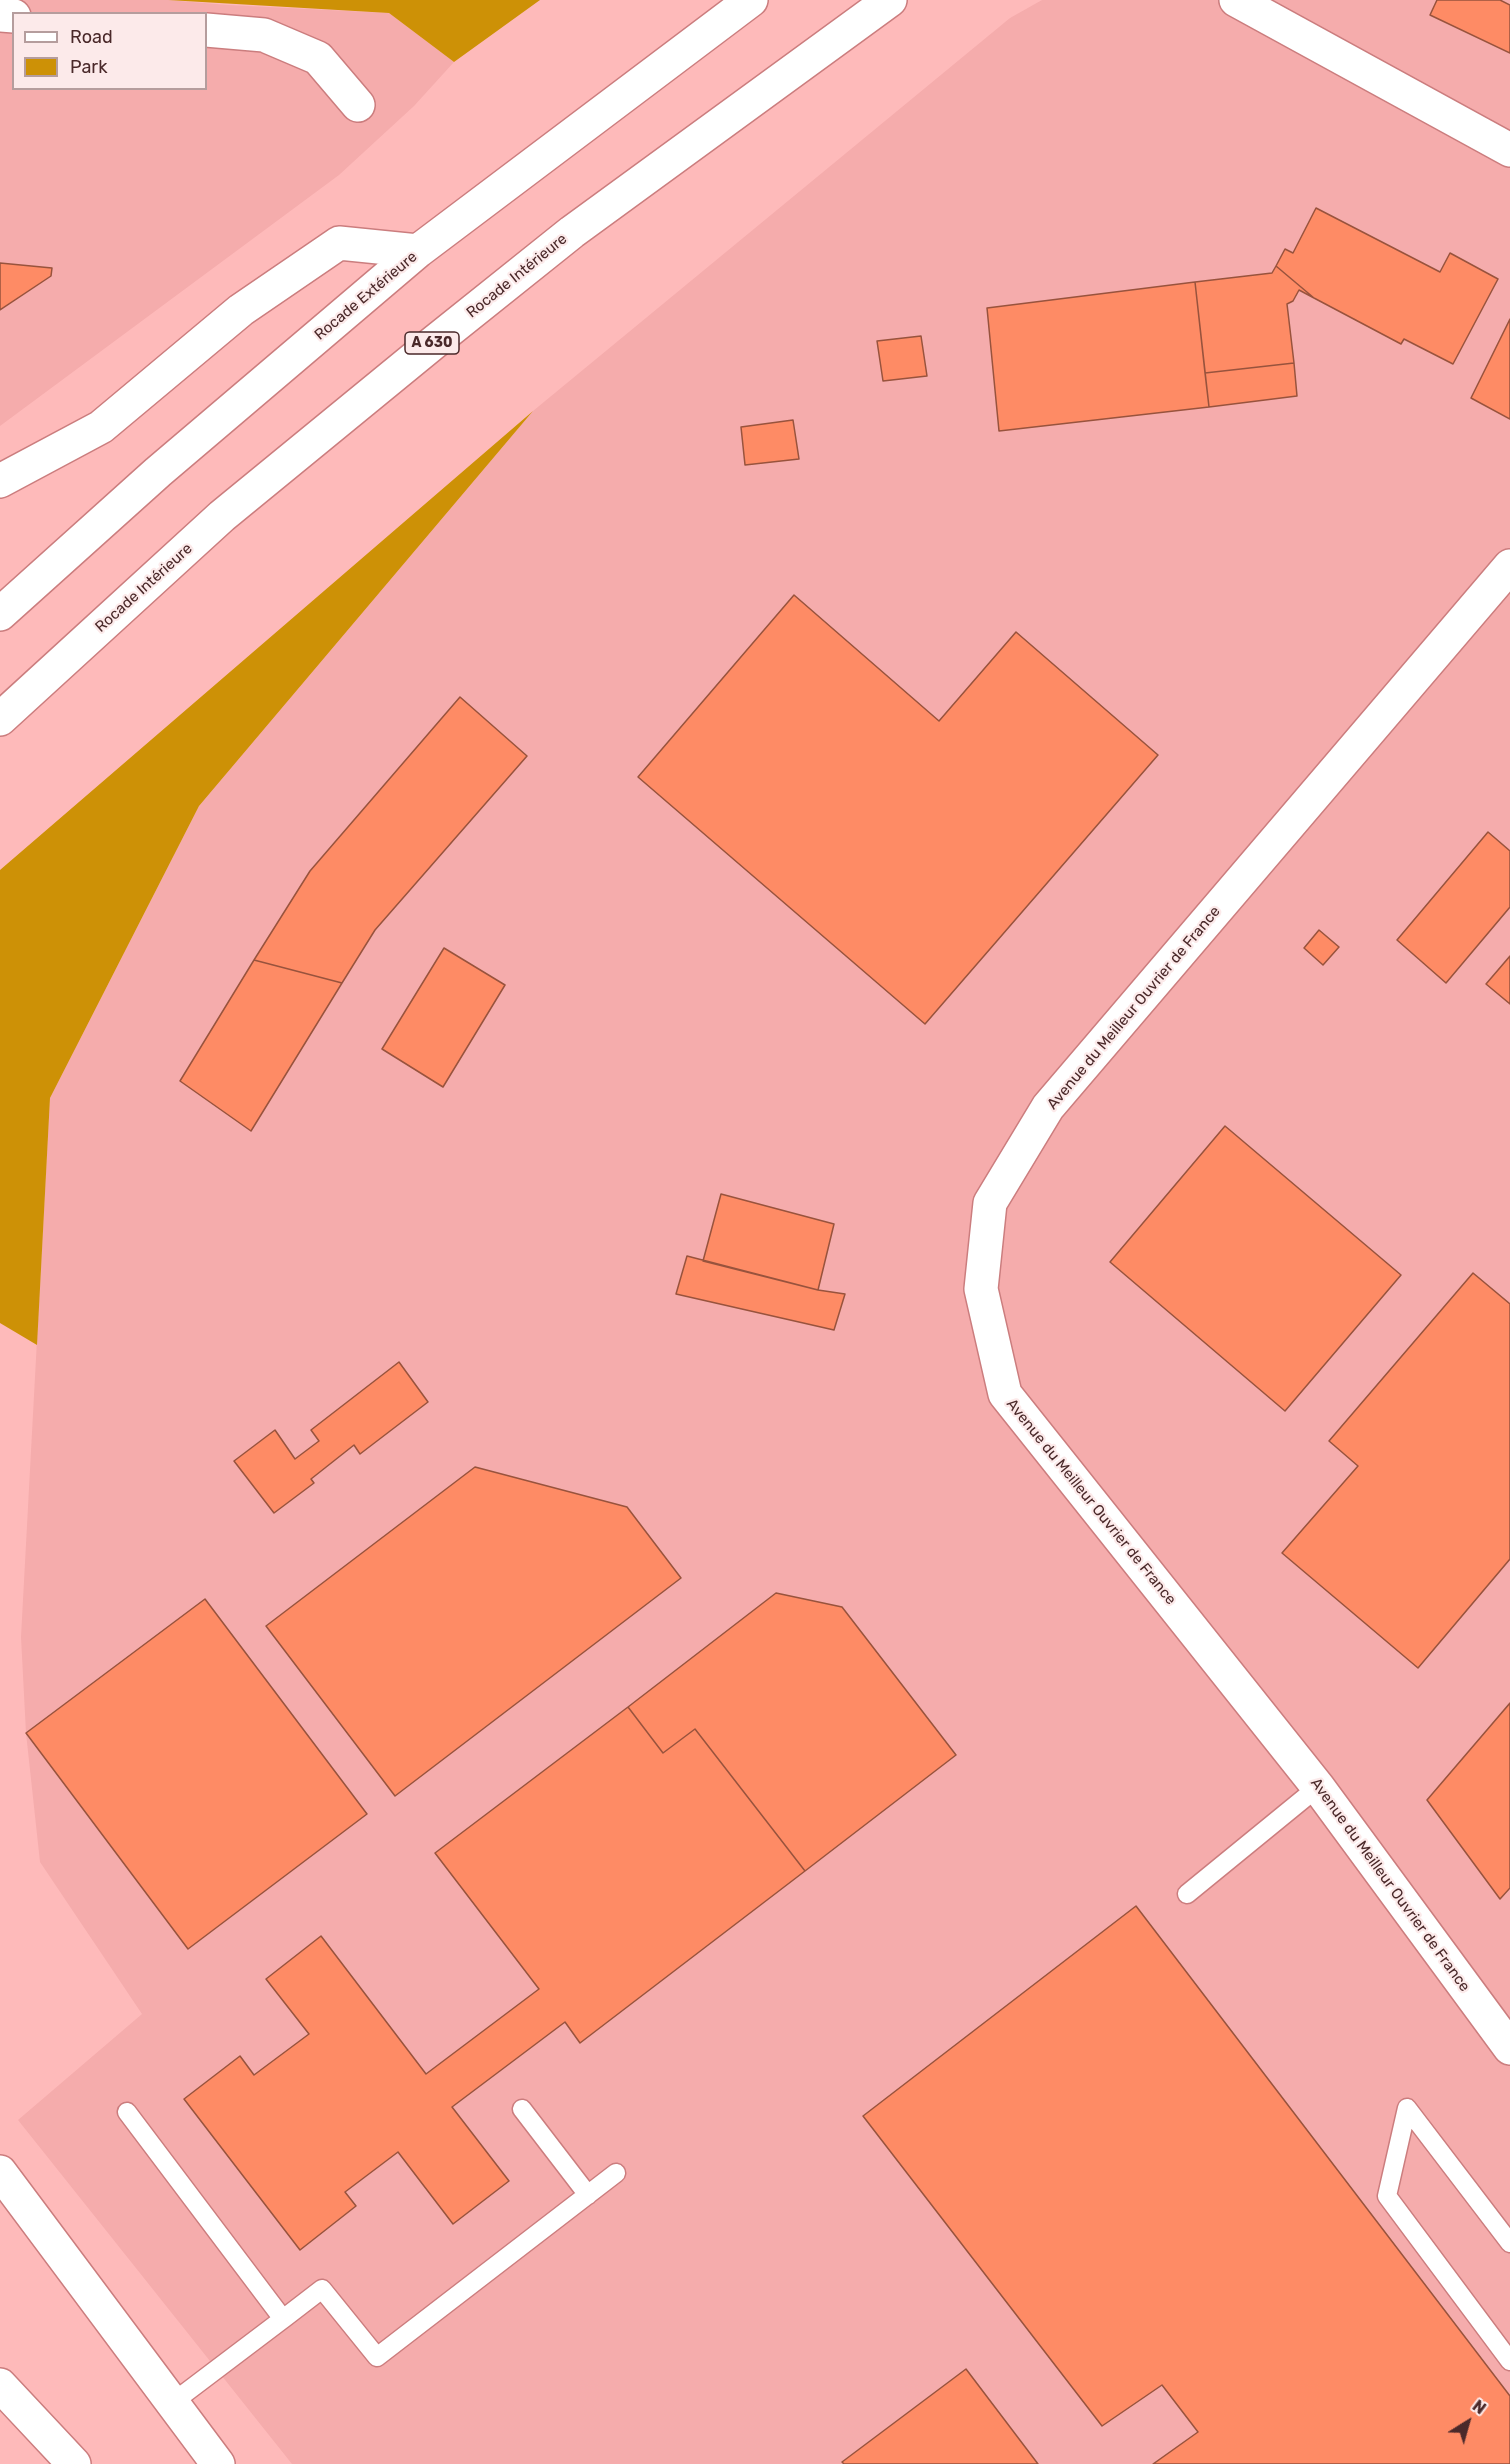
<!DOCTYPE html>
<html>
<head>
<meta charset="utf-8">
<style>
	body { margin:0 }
	#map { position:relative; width:1510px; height:2464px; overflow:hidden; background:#febaba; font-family:Rubik,sans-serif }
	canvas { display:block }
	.legend { position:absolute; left:12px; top:12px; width:195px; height:78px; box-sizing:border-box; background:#fceaea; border:2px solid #b59d9d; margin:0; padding:8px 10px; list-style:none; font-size:18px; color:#4a292a }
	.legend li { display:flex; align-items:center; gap:12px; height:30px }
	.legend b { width:30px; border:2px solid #b59d9d }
	.north { position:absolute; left:1438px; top:2392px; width:60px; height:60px; -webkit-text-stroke:4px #fceaea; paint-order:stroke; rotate:37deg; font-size:16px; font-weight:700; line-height:24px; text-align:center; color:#4a292a }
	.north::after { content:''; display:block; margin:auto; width:21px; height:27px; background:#4a292a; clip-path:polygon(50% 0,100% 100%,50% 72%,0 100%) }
</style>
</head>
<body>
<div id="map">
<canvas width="1510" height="2464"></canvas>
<ul class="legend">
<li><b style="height:8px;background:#fff"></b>Road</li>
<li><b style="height:16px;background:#cd9106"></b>Park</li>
</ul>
<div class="north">N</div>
</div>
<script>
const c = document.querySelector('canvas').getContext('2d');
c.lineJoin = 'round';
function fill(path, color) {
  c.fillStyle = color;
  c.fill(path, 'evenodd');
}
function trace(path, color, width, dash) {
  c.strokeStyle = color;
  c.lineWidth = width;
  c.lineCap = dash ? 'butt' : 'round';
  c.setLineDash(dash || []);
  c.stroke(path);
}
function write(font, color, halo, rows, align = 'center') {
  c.font = font + ' Rubik,sans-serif';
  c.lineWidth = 4.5;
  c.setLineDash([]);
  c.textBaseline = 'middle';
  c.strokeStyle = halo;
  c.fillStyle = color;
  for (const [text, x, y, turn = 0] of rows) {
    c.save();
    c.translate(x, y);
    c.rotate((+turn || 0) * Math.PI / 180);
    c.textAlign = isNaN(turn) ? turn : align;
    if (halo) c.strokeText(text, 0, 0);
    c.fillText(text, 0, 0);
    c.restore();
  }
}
const built = new Path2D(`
	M0 0H168L228 5 389 13 454 62 414 106 339 175 0 426ZM14 14H206V88H14Z
	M1042 0H1510V2464H292L18 2120 142 2014 40 1862 26 1733 21 1637 50 1098 199 806 533 411 1010 18Z`);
const green = new Path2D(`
	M168 0H540L454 62 389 13Z
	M533 411 199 806 50 1098 37 1345 0 1323V870Z`);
const building = new Path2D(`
	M1437 0H1500L1510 5V53L1430 15Z
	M1316 208 1440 272 1450 253 1498 279 1453 364 1404 339 1401 344 1314 298 1276 266 1285 249 1293 253Z
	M0 263 52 268 51 276 0 310Z
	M1276 266 1314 298 1299 290 1293 301 1287 304 1294 363 1205 373 1195 282 1272 273Z
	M1195 282 1209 407 999 431 987 308Z
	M1510 319V419L1471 398Z
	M921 336 927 376 883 381 877 341Z
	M1294 363 1297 396 1209 407 1205 373Z
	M793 420 799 459 745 465 741 427Z
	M794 595 939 721 1016 632 1158 755 925 1024 638 777Z
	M460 697 527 756 375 930 342 983 254 960 310 871Z
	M1488 832 1510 851V907L1446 983 1397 940Z
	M1319 930 1339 947 1323 965 1304 948Z
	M444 948 505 985 443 1087 382 1049Z
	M1510 956V1004L1486 984Z
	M254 960 342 983 251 1131 180 1081Z
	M1225 1126 1401 1275 1285 1411 1110 1262Z
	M721 1194 834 1224 818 1290 703 1261Z
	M687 1256 818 1290 845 1294 834 1330 676 1294Z
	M1473 1273 1510 1304V1559L1418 1668 1282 1553 1358 1466 1329 1441Z
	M399 1362 428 1402 360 1454 354 1445 311 1479 314 1483 274 1513 234 1461 275 1430 295 1459 319 1441 311 1430Z
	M475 1467 627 1507 681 1578 395 1796 266 1626Z
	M776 1593 842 1607 956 1755 805 1871 695 1729 663 1753 628 1707Z
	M205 1599 367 1814 188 1949 26 1733Z
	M1510 1703V1888L1500 1899 1427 1800Z
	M628 1707 663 1753 695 1729 805 1871 580 2043 565 2022 452 2107 509 2181 453 2224 398 2152 345 2192 356 2206 300 2250 184 2099 240 2056 254 2075 309 2034 266 1979 321 1936 426 2074 539 1989 435 1853Z
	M1136 1906 1510 2396V2464H1153L1198 2432 1162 2385 1102 2426 863 2116Z
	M966 2369 1038 2464H844L842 2462Z`);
const service = new Path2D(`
	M1187 1894 1318 1787
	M522 2109 588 2195
	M127 2112 283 2319 172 2403
	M1510 2243 1407 2108 1387 2196 1510 2361
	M283 2319 322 2289 377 2357 616 2173`);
const minor = new Path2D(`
	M1236 0 1510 150
	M0 15 14 16
	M206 30 264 35 318 58 358 105
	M1510 566 1048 1107 990 1203 981 1289 1005 1394 1318 1787 1510 2048
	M0 2172 218 2464`);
const tertiary = new Path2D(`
	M0 2385 74 2464`);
const motorway = new Path2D(`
	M0 481 101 427 241 310 339 243 418 251
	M0 614 158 472 418 251 751 0
	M0 719 222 516 432 344 572 232 890 0`);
const shields = [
	[432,343,54]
];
const shieldNames = [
	["A 630",432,343]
];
const streetNames = [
	["Rocade Intérieure",517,276,-39],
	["Rocade Extérieure",366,296,-40],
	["Rocade Intérieure",144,588,-42],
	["Avenue du Meilleur Ouvrier de France",1134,1008,-50],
	["Avenue du Meilleur Ouvrier de France",1091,1502,51],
	["Avenue du Meilleur Ouvrier de France",1390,1885,54]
];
fill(built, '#f5acac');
fill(green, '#cd9106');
fill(building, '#fe8b65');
trace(building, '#98533d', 1.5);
trace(service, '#cb7d7e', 21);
trace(minor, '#cb7d7e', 36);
trace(tertiary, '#cb7d7e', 36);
trace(motorway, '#cb7d7e', 36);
trace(service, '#fff', 18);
trace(minor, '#fff', 33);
trace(tertiary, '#fff', 33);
trace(motorway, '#fff', 33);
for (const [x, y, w] of shields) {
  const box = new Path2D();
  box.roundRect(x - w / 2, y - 11, w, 22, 4.5);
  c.fillStyle = '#fceaea';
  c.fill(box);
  trace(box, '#4a292a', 1.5);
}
write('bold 14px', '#4a292a', null, shieldNames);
write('15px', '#4a292a', '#fceaea', streetNames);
</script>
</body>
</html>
